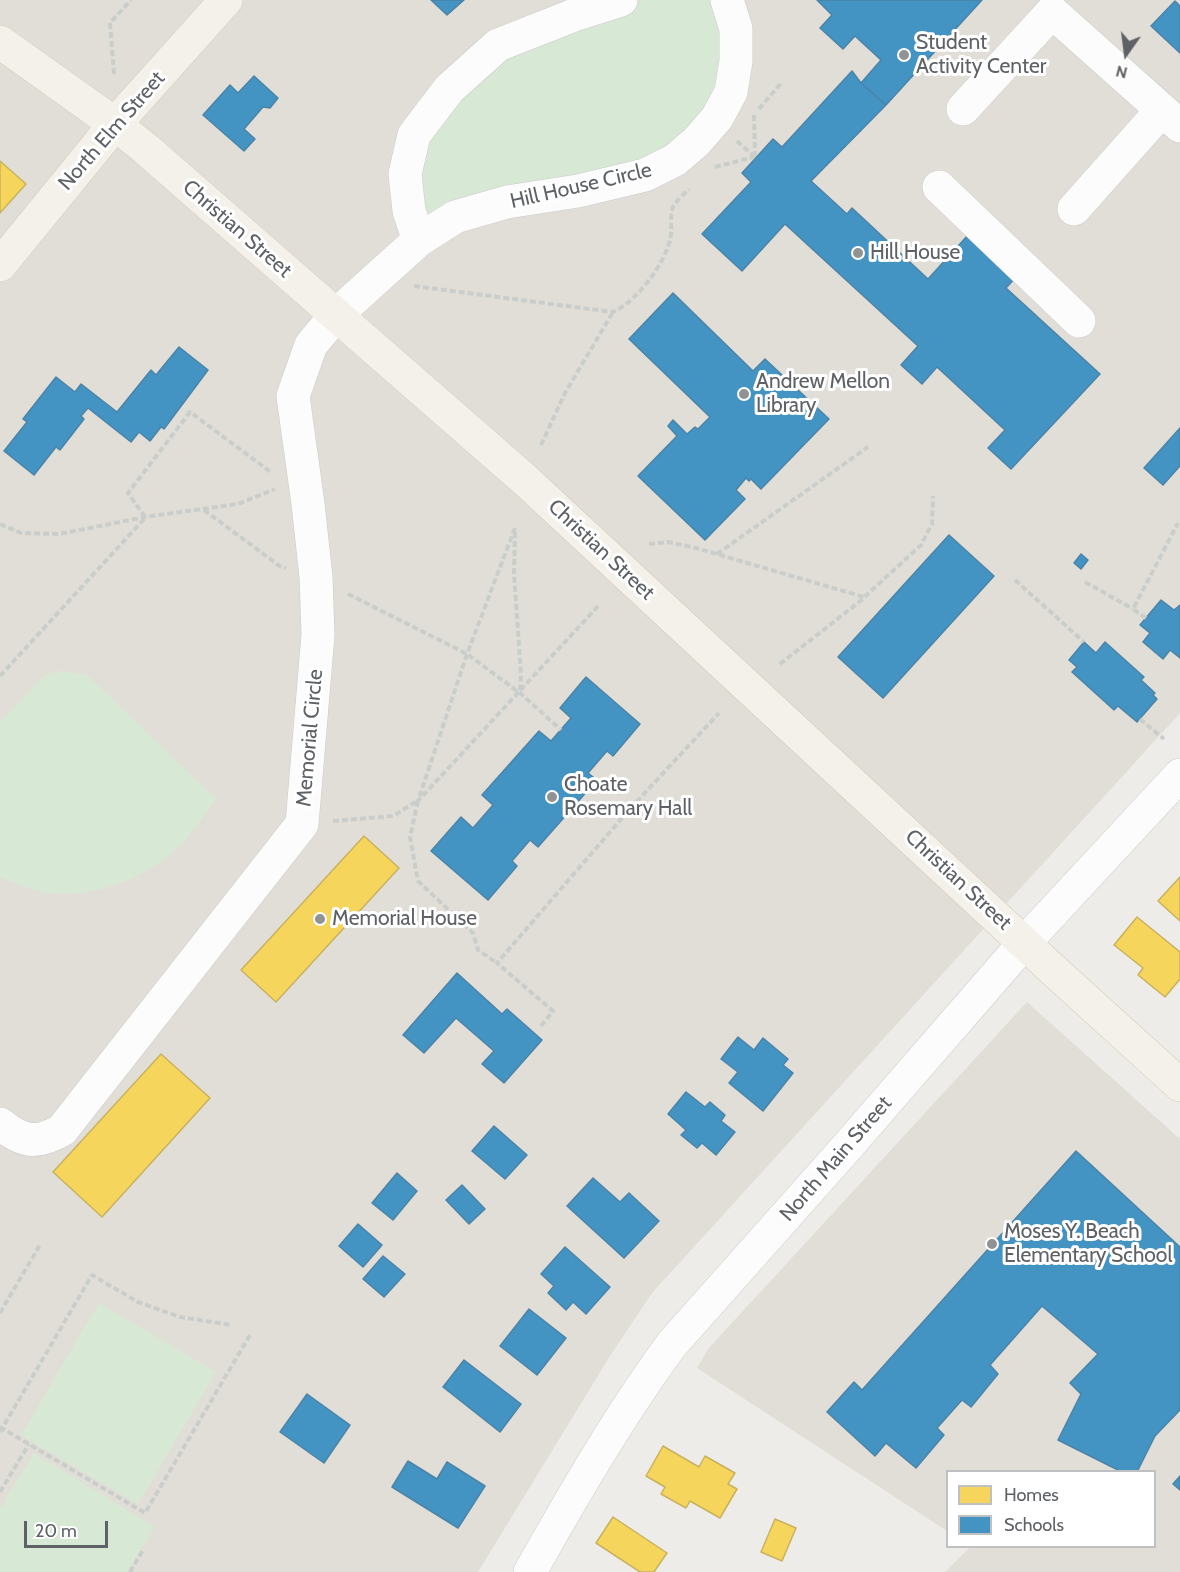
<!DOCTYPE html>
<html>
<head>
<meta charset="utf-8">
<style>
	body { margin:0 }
	#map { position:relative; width:1180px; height:1572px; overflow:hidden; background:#eeece8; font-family:Cabin,sans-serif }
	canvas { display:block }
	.legend { position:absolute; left:946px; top:1470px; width:210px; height:78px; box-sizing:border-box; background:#fff; border:2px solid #bfc0c2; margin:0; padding:8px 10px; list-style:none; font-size:18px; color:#5e6266 }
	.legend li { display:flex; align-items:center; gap:12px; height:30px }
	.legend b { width:30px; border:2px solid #bfc0c2 }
	.north { position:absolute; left:1096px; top:24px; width:60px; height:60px; -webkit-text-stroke:4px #fff; paint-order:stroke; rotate:194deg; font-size:16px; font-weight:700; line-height:24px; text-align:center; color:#5e6266 }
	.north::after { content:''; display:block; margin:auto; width:21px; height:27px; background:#5e6266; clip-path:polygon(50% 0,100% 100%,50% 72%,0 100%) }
	.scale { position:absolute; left:24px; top:1521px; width:84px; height:27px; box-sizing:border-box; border:3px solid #5e6266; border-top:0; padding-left:8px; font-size:18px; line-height:21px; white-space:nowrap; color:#5e6266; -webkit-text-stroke:4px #fff; paint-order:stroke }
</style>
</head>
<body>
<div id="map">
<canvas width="1180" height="1572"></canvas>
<ul class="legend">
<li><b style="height:16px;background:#f6d55c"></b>Homes</li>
<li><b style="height:16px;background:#4393c3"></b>Schools</li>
</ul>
<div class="north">N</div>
<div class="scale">20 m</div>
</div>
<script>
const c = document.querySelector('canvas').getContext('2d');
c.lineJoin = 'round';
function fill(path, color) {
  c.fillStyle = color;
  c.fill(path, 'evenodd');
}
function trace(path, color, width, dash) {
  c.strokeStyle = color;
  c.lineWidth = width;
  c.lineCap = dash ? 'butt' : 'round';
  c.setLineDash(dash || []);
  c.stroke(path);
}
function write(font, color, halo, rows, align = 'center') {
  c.font = font + ' Cabin,sans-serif';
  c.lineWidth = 6;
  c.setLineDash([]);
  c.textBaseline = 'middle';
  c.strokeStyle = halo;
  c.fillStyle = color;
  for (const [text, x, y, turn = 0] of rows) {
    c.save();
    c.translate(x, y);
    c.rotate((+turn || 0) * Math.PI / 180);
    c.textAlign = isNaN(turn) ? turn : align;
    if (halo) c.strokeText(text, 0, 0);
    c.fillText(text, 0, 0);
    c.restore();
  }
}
const education = new Path2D(`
	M0 0H1180V713L652 1293 610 1356 478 1572H0Z
	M1027 1002 1180 1139V1572H945L970 1547 1154 1546V1472H948L947 1531 697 1368 708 1349Z`);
const green = new Path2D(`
	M646 0H714L736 48 717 118 623 180 415 230 414 135 498 45Z
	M59 671 87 675 216 799C205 813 195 830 182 843 146 881 82 904 30 889 20 885 10 881 0 877V722L45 675Z
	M99 1303 216 1372 138 1504 21 1435Z
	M34 1453 155 1527 127 1572H0V1509Z`);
const homes = new Path2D(`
	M0 161 26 184 0 213Z
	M364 836 399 868 276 1002 241 970Z
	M1180 877V921L1158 901Z
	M1137 917 1180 952V979L1165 997 1138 975 1143 968 1114 945Z
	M161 1054 210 1098 102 1217 53 1172Z
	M663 1446 699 1467 705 1456 735 1473 728 1484 737 1489 720 1518 690 1501 686 1508 661 1494 665 1487 646 1476Z
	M613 1517 667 1553 654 1572H640L596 1543Z
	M775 1519 796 1528 782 1561 761 1552Z`);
const schools = new Path2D(`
	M431 0H464L447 15Z
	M817 0H982L886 105 861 83 881 60 855 36 843 49 820 28 832 15Z
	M1175 1 1180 6V53L1151 26Z
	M852 71 861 83 886 105 811 181 847 214 852 208 928 279 969 234 1016 277 1006 288 1100 374 1011 469 988 448 1005 430 937 367 922 384 901 365 918 346 785 224 742 271 702 234 751 182 742 173 773 139 782 147Z
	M254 76 278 98 270 108 263 107 244 129 255 139 244 151 203 115 230 85 238 93Z
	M673 293 753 371 765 359 829 419 761 489 751 479 749 481 746 478 736 490 745 499 705 540 638 476 677 436 668 426 673 420 687 434 695 427 698 429 710 417 629 339Z
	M179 347 208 370 164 429 161 427 150 441 139 432 131 442 88 408 81 416 84 419 60 450 56 447 34 475 4 451 27 422 23 419 56 377 75 392 81 384 117 412 151 370 156 375Z
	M1180 428V466L1163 485 1144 468Z
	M949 535 994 576 883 698 838 657Z
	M1081 554 1088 560 1081 569 1074 563Z
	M1161 600 1174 610 1180 605V658L1170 650 1163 659 1143 642 1150 633 1140 625Z
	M1084 642 1096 653 1105 642 1144 677 1141 680 1155 693 1153 695 1157 699 1137 722 1118 706 1114 710 1072 672 1077 667 1069 660Z
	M586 677 640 724 613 756 607 751 588 773 597 780 538 847 530 840 512 861 517 866 488 900 431 851 461 817 473 828 493 805 482 795 539 731 551 741 571 718 560 708Z
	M457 973 502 1014 507 1009 542 1040 504 1083 482 1064 494 1051 456 1018 424 1053 403 1035Z
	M738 1037 754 1050 763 1038 788 1059 783 1065 793 1073 763 1111 729 1083 738 1072 721 1059Z
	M686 1092 705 1107 710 1102 725 1115 721 1121 735 1132 716 1155 702 1143 697 1148 681 1135 686 1130 668 1114Z
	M494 1126 527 1155 505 1179 472 1151Z
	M1076 1151 1180 1247V1410L1155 1436 1137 1472H1122L1058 1440 1081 1394 1070 1383 1098 1354 1042 1306 990 1365 998 1374 971 1407 962 1400 937 1428 944 1435 916 1468 886 1443 875 1456 827 1412 854 1382 862 1390Z
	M397 1173 417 1191 393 1220 372 1203Z
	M593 1178 620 1202 629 1193 659 1221 624 1258 567 1206Z
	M462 1185 485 1209 469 1224 446 1200Z
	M358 1224 382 1245 363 1267 339 1246Z
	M565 1247 610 1287 586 1314 573 1302 566 1310 548 1293 554 1286 541 1274Z
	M383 1256 405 1274 384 1297 363 1279Z
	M529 1309 566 1338 537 1375 500 1346Z
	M464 1360 521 1404 500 1432 443 1387Z
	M307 1394 350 1425 324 1463 280 1432Z
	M408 1461 437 1479 447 1462 485 1486 458 1528 392 1487Z
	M1180 1476V1490L1173 1484Z`);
const path = new Path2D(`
	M114 74 110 23 131 0
	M759 109 782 82
	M754 115 755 156
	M737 141 755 157
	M715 167 754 157
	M414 286 613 312C637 301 664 265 670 240 673 230 669 216 673 207 676 201 684 194 689 189
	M541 445 565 393 613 312
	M204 510 281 567 286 568
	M145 517 128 493 190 412 272 473
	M0 524 21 533 59 534 145 517 238 504 275 489
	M515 528 467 654 418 801 600 604
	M515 532 514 573 521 674 520 692
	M649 544 668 542 696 548 864 597
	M717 554 868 447
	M1015 580 1084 642
	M1085 582 1133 609
	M348 594 467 654 520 693 561 730
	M1146 618 1133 609 1178 523
	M780 664 858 603 921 545 932 524 933 496
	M0 676 145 518
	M1140 719 1164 739
	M418 801 410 837 418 881 473 933 478 950 497 963
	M333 821 393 816 417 801
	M541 1026 553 1011 497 963 629 810 719 713
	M0 1313 41 1243
	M0 1427 145 1513 250 1335
	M0 1432 92 1275 138 1302 180 1317 232 1325
	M0 1492 29 1444
	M130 1572 143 1550`);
const minor = new Path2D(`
	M963 109 1052 12 1180 126
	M939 187 1079 321
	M1074 209 1162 110
	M419 240 409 211 405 174 414 135 449 89 498 45 577 14 621 0
	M0 1124C23 1142 36 1145 62 1130L302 824 318 635 316 577 308 504 293 396 311 345 336 315 419 240 455 217 507 202 578 191 645 175 675 160 696 142 717 118 731 92 736 61V29L727 0
	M530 1572C574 1494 619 1416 672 1344L847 1147 1025 942 1180 775`);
const major = new Path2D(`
	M0 42 115 124 146 149 524 479 1051 968 1180 1085
	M0 265 115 124 226 0`);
const markers = [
	[904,55,6,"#909294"],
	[858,253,6,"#909294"],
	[744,394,6,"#909294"],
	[552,797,6,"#909294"],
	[320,919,6,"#909294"],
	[992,1244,6,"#909294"]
];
const poiNames = [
	["Student",916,43],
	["Activity Center",916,67],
	["Hill House",870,253],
	["Andrew Mellon",756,382],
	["Library",756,406],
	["Choate",564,785],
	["Rosemary Hall",564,809],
	["Memorial House",332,919],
	["Moses Y. Beach",1004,1232],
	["Elementary School",1004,1256]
];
const streetNames = [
	["North Elm Street",112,131,-49],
	["Hill House Circle",581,186,-13],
	["Christian Street",237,229,41],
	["Christian Street",601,550,43],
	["Memorial Circle",310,738,-85],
	["Christian Street",958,880,43],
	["North Main Street",836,1159,-49]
];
fill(education, '#e1ded8');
fill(green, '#d7e9d4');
fill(homes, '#f6d55c');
trace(homes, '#c8b25f', 1.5);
fill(schools, '#4393c3');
trace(schools, '#4b84a7', 1.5);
trace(minor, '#cacbca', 34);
trace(major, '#d5ccb6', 34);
trace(path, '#cacecb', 4, [6, 3]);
trace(minor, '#fcfcfc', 33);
trace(major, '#f3f1e9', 33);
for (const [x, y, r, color] of markers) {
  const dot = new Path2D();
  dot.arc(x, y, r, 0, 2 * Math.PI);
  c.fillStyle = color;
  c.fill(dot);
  trace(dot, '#fff', 2);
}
write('21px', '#5e6266', '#fff', poiNames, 'left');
write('21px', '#5e6266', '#fff', streetNames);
</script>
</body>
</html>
